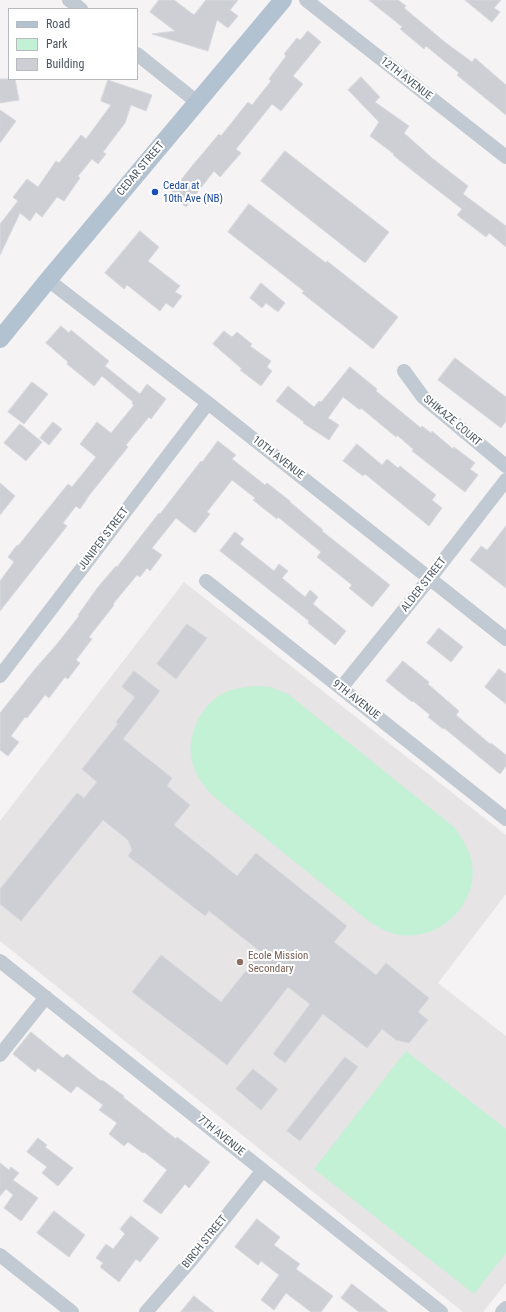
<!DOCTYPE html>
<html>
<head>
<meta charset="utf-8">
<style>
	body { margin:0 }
	#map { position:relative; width:506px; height:1312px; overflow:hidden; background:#f5f3f3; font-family:"Roboto Condensed",sans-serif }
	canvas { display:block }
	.legend { position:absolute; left:8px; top:8px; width:130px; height:72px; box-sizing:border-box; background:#fff; border:1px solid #b7bbc0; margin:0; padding:5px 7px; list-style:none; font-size:12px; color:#4a5661 }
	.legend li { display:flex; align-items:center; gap:8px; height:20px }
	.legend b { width:20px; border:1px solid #b7bbc0 }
</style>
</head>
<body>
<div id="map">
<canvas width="506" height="1312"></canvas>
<ul class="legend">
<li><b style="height:5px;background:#b3c2d1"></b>Road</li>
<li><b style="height:11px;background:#c3f1d5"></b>Park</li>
<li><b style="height:11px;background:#cdcfd5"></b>Building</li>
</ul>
</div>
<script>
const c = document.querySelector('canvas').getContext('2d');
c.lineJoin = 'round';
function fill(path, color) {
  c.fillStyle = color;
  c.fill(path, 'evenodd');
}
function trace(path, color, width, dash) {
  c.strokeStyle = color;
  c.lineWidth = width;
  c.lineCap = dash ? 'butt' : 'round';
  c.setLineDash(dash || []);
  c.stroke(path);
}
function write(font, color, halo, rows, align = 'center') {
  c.font = font + ' "Roboto Condensed",sans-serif';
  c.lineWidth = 4;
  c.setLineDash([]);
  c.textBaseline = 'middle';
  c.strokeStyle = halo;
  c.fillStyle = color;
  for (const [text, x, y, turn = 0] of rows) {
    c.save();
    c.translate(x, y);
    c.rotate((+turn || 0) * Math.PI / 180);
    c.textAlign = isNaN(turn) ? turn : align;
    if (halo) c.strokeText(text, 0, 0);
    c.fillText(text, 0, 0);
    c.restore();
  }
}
const education = new Path2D(`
	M184 582 506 835V894L438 983 506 1036V1283L483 1312H463L0 941V821Z`);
const green = new Path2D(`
	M255 686 270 687 288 694 455 828C463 840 470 851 472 864 478 905 439 941 399 935 389 933 380 928 371 923L213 796C202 785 194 773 191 756 188 731 204 700 228 691 237 688 246 687 255 686Z
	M406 1051 506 1129V1253L474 1294 314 1169Z`);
const building = new Path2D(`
	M159 0H174L194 15 206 0H238L230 10 238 16 228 28 217 20 208 51 152 34 175 31 150 12Z
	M369 0H398L406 6 404 8 446 43 472 62 475 58 499 79 506 85V115L457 75 459 73 426 46 424 49 400 29 402 27Z
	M465 0H501L494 8 500 12 492 22Z
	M308 31 321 42 293 76 303 84 281 111 272 104 236 149 241 153 220 177 214 171 186 207 170 194 192 166 219 134 221 136 248 102 252 105 271 81 269 79 286 56 284 54 297 38 300 40Z
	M361 77 380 97 375 102 409 126 404 133 432 158 468 186 463 194 506 226V247L489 233 486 237 457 215 462 209 418 175 393 155 394 154 370 136 379 122 348 90Z
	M0 79H15L19 100 0 103Z
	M108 80 152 95 146 111 131 105 125 123 103 152 106 154 98 164 92 159 78 176 80 178 64 201 57 197 42 217 36 212 30 221 20 213 0 255V224L18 201 13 197 27 179 38 187 56 161 59 163 81 135 86 139 111 105 101 101Z
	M0 110 16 121 0 143Z
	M285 151 389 232 365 263 261 181Z
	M249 204 326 263 327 261 398 317 373 349 302 293 304 291 228 232Z
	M140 231 159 247 148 261 180 286 175 292 182 296 173 308 166 303 160 311 127 285 124 289 105 273Z
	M261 283 285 303 278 312 266 303 262 308 250 298Z
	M61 326 69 333 71 330 109 361 105 366 140 394 147 384 166 399 151 419 149 417 126 445 128 447 87 498V499L80 509 76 506 63 523 67 526 0 611V581L14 562 8 557 17 545 18 546 68 484 72 487 96 457 80 444 97 422 111 433 134 405 132 404 133 402 102 376 94 386 67 364 68 362 46 343Z
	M224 331 232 337 237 332 252 344 250 346 271 361 267 367 272 371 261 386 240 370 242 369 213 344Z
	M455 358 506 397V421L501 428 438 380Z
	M350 367 377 389 376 391 421 428 422 426 431 433 432 431 453 449 454 447 475 463 470 469 478 475 465 492 412 451 413 449 397 435 396 437 361 408 360 410 343 397 328 418 339 425 329 440 303 423 304 422 276 401 288 386 314 407 319 401 321 402Z
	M32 382 48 394 24 424 8 412Z
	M53 422 62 429 49 445 40 438Z
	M20 424 42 442 26 461 4 443Z
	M218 441 236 455 232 459 265 485 267 483 290 501V502L323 530 322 531 390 585 372 607 349 588 352 585 317 557 321 552 278 517 277 519 253 500 255 498 232 480 207 512 210 514 195 533 176 518 152 548 162 555 150 571 147 568 140 577 137 575 113 604 114 605 89 637 92 639 76 660 80 663 68 679 65 677 49 698 45 695 27 718 25 717 11 736 19 742 8 756 0 750V713L35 669 57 644 79 616 78 615 98 587 116 566 117 567 159 513 160 514 201 461 202 462Z
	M357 444 382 465 387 459 398 468 400 466 436 495 432 500 442 508 429 526 365 474 363 476 343 461Z
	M0 483 15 496 0 515Z
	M506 526V588L470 560 481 546 487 550Z
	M235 532 244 539 240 544 274 571 279 564 288 571 282 578 305 597 310 590 318 597 313 604 346 631 335 645 308 623 309 621 220 551Z
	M187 624 207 638 176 679 157 664Z
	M439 628 463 647 451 662 427 643Z
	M403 661 429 682 428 684 459 711 456 715 490 744 491 743 506 755V766L500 774 444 728 443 729 428 717 430 715 413 701 412 702 386 681Z
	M499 669 506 674V704L485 687Z
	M134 671 160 691 123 739 172 778 167 786 190 805 174 825 237 876 256 853 347 926 334 942 376 975 386 963 429 998 418 1012 428 1020 409 1043 396 1040 382 1029 367 1048 323 1014 285 1063 273 1054 310 1004 288 987 227 1065 132 992 161 955 221 1002 261 952 209 911 205 916 128 856 132 850 128 840 103 820 21 921 0 904V889L77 793 84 798 97 782 82 769 118 724 116 722 135 697 122 687Z
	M31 1032 63 1058 67 1054 101 1081 102 1080 124 1096 123 1097 176 1139 177 1137 210 1162 189 1188 185 1184 161 1214 143 1201 167 1170 144 1152 143 1153 128 1142 124 1146 109 1134 117 1123 99 1110 103 1105 77 1086 71 1093 38 1068 35 1072 13 1054Z
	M345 1057 358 1067 300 1141 287 1131Z
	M253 1069 278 1089 261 1110 236 1089Z
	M38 1138 47 1145 45 1147 73 1168 58 1186 42 1173 47 1167 27 1152Z
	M0 1163 9 1170 11 1167 19 1173 13 1180 38 1198 21 1221 4 1208 13 1195 6 1189 0 1196Z
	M54 1211 85 1235 69 1257 37 1233Z
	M131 1216 159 1238 140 1262 136 1259 119 1282 100 1267 103 1263 96 1258 106 1244 113 1249 125 1234 120 1229Z
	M257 1219 280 1237 274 1245 300 1264 296 1269 333 1296 321 1312H311L286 1293 274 1310 261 1300 279 1275 261 1261 258 1265 235 1247Z
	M352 1284 388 1312H359L341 1298Z
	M194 1296 214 1312H181Z`);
const minor = new Path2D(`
	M69 0 81 9
	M306 0 506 157
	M137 54 197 102
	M48 280 208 403 506 639
	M404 371 423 397 506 466
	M206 581 506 819
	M0 676 208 403
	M341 688 430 578 506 480
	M0 961 441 1312
	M0 1055 46 997
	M0 1255 72 1312
	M146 1312 194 1257 263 1170
	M502 1312 506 1308`);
const major = new Path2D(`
	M0 339 48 280 283 0`);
const markers = [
	[155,192,4,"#1a4fb4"],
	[240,962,4,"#8d6e63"]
];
const streetNames = [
	["12TH AVENUE",406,79,38],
	["CEDAR STREET",141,169,-50],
	["SHIKAZE COURT",452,421,40],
	["10TH AVENUE",278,458,38],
	["JUNIPER STREET",104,539,-53],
	["ALDER STREET",424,585,-52],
	["9TH AVENUE",356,700,38],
	["7TH AVENUE",221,1136,39],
	["BIRCH STREET",205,1242,-51]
];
const transitNames = [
	["Cedar at",163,186],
	["10th Ave (NB)",163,199]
];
const educationNames = [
	["Ecole Mission",248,956],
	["Secondary",248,969]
];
fill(education, '#e6e4e5');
fill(green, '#c3f1d5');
fill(building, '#cdcfd5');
trace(building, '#d7d9de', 1);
trace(minor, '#c1cad2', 14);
trace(major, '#b3c2d1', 18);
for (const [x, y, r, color] of markers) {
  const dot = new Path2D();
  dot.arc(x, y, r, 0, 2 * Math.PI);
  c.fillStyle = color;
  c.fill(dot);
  trace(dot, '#fff', 1.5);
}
write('11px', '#4a5661', '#fff', streetNames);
write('11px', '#164399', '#fff', transitNames, 'left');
write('11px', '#785e54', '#fff', educationNames, 'left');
</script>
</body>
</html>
